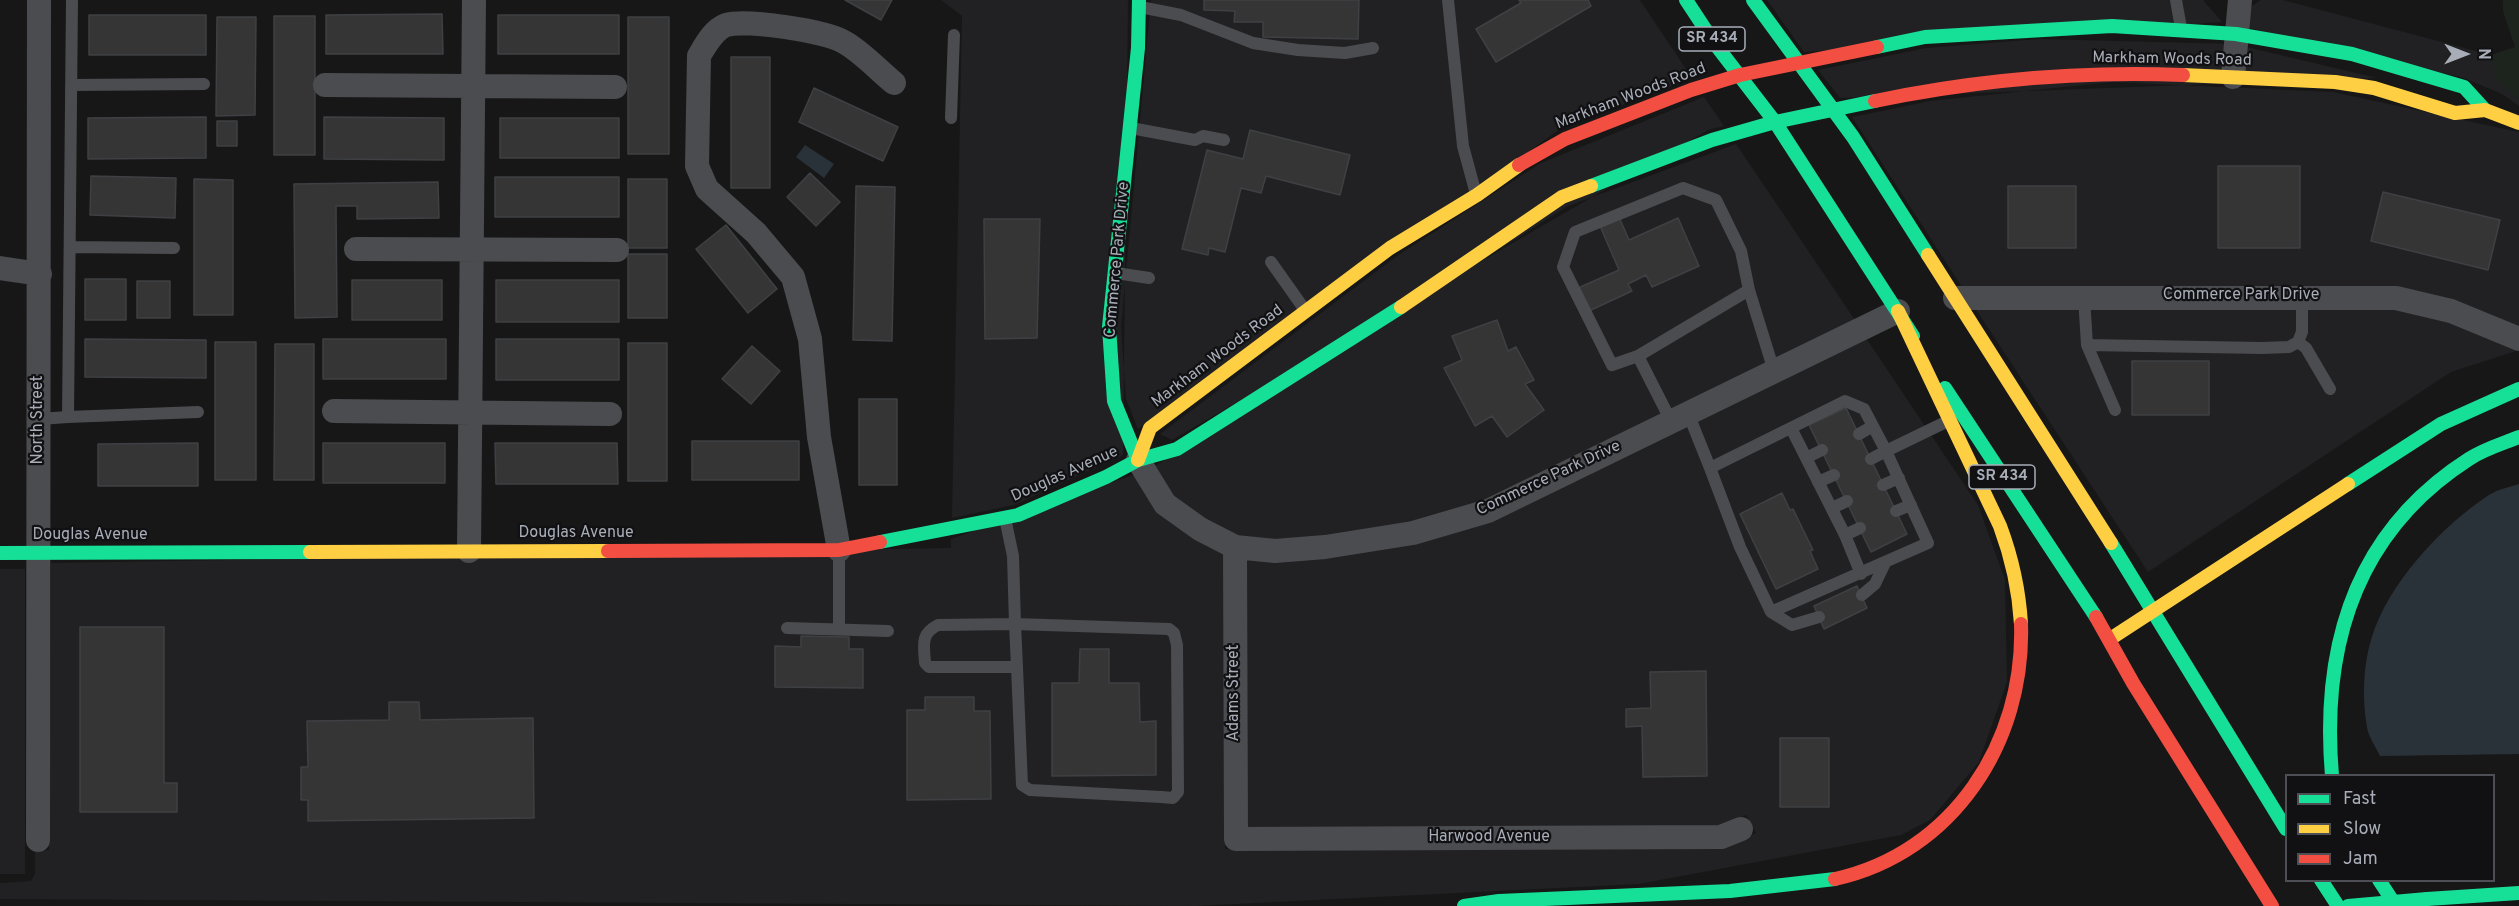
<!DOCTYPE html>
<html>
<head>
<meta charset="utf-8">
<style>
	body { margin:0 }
	#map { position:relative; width:2519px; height:906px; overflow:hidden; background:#171717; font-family:Overpass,sans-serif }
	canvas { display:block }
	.legend { position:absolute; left:2285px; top:774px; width:210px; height:108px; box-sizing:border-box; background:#111113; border:2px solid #4d4f55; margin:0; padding:8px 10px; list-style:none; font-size:18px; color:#a8adb8 }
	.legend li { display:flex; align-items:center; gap:12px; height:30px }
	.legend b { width:30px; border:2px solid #4d4f55 }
	.north { position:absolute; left:2435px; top:24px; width:60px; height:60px; -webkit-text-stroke:4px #111113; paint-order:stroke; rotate:90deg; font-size:16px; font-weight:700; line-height:24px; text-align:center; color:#a8adb8 }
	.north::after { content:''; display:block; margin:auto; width:21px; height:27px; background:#a8adb8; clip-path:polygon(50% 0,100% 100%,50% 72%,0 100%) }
</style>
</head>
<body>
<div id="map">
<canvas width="2519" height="906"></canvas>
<ul class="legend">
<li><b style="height:8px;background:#16e098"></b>Fast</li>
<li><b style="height:8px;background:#ffcf43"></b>Slow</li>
<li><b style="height:8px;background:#f24e42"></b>Jam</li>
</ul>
<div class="north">N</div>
</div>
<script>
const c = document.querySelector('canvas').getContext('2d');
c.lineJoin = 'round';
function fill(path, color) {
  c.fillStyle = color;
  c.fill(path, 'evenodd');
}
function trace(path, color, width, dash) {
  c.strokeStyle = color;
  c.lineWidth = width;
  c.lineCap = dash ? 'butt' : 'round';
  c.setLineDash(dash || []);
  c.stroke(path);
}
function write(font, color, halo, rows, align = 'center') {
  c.font = font + ' Overpass,sans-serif';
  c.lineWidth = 4.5;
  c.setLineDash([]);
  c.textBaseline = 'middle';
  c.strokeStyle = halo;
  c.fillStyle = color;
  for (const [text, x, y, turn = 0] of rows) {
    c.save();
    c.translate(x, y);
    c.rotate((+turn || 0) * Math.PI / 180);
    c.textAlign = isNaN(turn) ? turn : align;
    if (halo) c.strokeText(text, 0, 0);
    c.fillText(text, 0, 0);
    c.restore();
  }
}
const built = new Path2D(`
	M941 0H1128L1123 455 1014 505 952 518 962 16Z
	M1151 0H1640L1692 78 1560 129 1138 429 1126 399 1121 327Z
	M1767 0H2203L2222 22 1804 52Z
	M2261 0H2283L2491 55 2498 81 2519 100V106L2502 94 2464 78 2227 23Z
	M2040 39 2234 44 2377 78 1840 98 1818 70 1926 48Z
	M2112 82 2333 92 2519 132V329L2397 288 1962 287 1852 117 1930 101Z
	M1704 97 1724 126 1708 130 1172 440 1160 434 1397 256 1541 163Z
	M1736 144 1855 320 1483 502 1410 523 1323 537 1275 541 1238 537 1207 521 1174 497 1155 466 1568 206Z
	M1975 308H2394L2447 320 2519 350 2451 372 2148 572Z
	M1866 338 1978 505 2005 580 2007 682 1979 762 1930 820 1901 835 1639 884 1195 906 0 899V883L31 881 35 874V851L49 850 51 563 951 548V539L1133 475 1224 553 1225 849 1726 846 1756 833 1746 815 1718 827 1247 829V558L1415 543Z
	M0 569H25V874H0Z`);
const green = new Path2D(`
	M2503 0H2519V100L2497 81 2491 55 2515 47 2503 11Z`);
const water = new Path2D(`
	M805 145 834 164 824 178 796 157Z
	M2519 484V754L2380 756C2376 747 2368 736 2367 727 2362 699 2363 667 2371 640 2387 584 2442 526 2489 495 2497 490 2509 487 2519 484Z`);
const building = new Path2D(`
	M845 0H892L881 20Z
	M1204 0H1359L1358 39 1263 37V22H1234L1235 11 1204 10Z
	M1519 0H1588L1591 6 1496 62 1476 29 1521 3Z
	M442 14 443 54H326V15Z
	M89 15H206V55H89Z
	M498 15H619V54H498Z
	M274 16H315V155H274Z
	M217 17H256L255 115 216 116Z
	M628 17H669V154H628Z
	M731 57H770V188H731Z
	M814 88 898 127 883 161 799 122Z
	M206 117V158L88 159V118Z
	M324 117 444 118V160L324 159Z
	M500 118H619V158H500Z
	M217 121H237V146H217Z
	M1250 130 1350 155 1340 195 1266 176 1261 193 1241 188 1225 252 1209 248 1208 255 1182 249 1207 150 1243 159Z
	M2218 166H2300V248H2218Z
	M810 173 840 202 816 226 787 197Z
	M91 176 176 178 175 218 90 215Z
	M495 177H619V217H495Z
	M194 179 233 180V315H194Z
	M628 179H667V248H628Z
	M438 182 439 218 357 219V206H336L337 317 295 318 294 184Z
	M856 186 895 187 892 341 853 340Z
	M2008 186H2076V248H2008Z
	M2383 192 2500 220 2488 270 2371 241Z
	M1619 217 1629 240 1678 218 1699 266 1652 287 1646 275 1628 284 1632 291 1589 311 1578 288 1619 270 1600 226Z
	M984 219H1040L1037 338 985 339Z
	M726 225 777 289 748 313 696 249Z
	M628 254H667V318H628Z
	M85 279H126V320H85Z
	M352 280H442V320H352Z
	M496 280H619V322H496Z
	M137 281H170V318H137Z
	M1497 320 1508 351 1516 347 1534 380 1525 384 1544 410 1507 437 1492 416 1475 426 1444 368 1462 360 1452 336Z
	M85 339 206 340V378L85 377Z
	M323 339H446V379H323Z
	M496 339H619V380H496Z
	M215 342H256V480H215Z
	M628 343H667V481H628Z
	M275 344H314V480H274Z
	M752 346 780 371 751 404 722 379Z
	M2132 361H2209V415H2132Z
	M859 399H897V485H859Z
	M1846 408 1907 534 1871 552 1809 425Z
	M692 441H799V480H692Z
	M198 443V486H98V444Z
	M323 443H445V483H323Z
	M495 443H617L618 484H496Z
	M1782 493 1790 510 1793 509 1813 550 1810 551 1818 569 1776 589 1740 514Z
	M1857 586 1867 608 1824 629 1814 606Z
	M80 627H164V783H177V812H80Z
	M801 636 849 637V649H863V688L775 687V646L801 647Z
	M1080 649H1109V683H1139L1140 722 1156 721V775L1052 776V683H1079Z
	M1706 671 1707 776 1643 777 1642 726 1626 727V709L1651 708 1650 672Z
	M925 697H974V711H990L991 799 907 800V710H925Z
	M389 702H419L420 720 533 718 534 818 308 821V800H301V767H308L307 721 389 720Z
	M1780 738H1829V807H1780Z`);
const lane = new Path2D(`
	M1448 0 1463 146 1476 194
	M2176 0 2181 28
	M1140 7 1181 15 1253 43 1298 50 1345 53 1373 48
	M71 85 204 84
	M951 118 954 35
	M1131 128 1195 140 1203 136 1224 140
	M70 247 174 248
	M1271 262 1305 310
	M1116 273 1149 278
	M1749 290 1638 356 1612 365 1563 267 1575 232 1683 188 1716 200 1741 251 1749 290 1774 371
	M2302 296V332L2298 342 2306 348 2330 389
	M2084 297 2087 345 2115 410
	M2087 345 2262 348 2289 347 2298 342
	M1638 356 1671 421
	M1688 413 1710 468 1845 401 1864 409 1886 451 1948 421
	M68 417 198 412
	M39 419 68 417 72 0
	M1791 428 1845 535 1861 574
	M1859 434 1873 426
	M1806 458 1822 450
	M1710 468 1740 547 1771 612 1928 543 1886 451 1871 459
	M1818 482 1834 475
	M1883 485 1899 478
	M1832 508 1847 501
	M1896 511 1911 505
	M1005 518 1013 556 1015 624 938 625C920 634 924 645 925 663L929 667H1017L1015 624 1169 629 1174 633 1177 645 1178 792 1173 798 1161 797 1030 790 1022 785 1017 667
	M1845 535 1860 528
	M839 551V627
	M1862 595 1875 584 1885 563
	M1771 612 1792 625 1819 617
	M787 628 888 631`);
const street = new Path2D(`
	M2233 77 2240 0
	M325 85 615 87
	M356 249 617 250
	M0 268 40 274
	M1955 298H2396L2451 311 2519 339
	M334 411 610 414
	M1138 460 1165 504 1200 529 1235 547 1275 551 1325 547 1413 533 1488 511 1898 311
	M1235 547 1236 839 1721 837 1741 829
	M839 550 819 437 810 339 793 277 756 233 707 189 697 166 699 56C705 46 713 30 726 25 746 19 826 31 844 42 862 52 878 70 894 83
	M469 551 474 0
	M38 840 39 0`);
const fast = new Path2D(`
	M1686 0 1715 44 1775 122 1913 336
	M1753 0 1853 137 1928 255
	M1877 47 1925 37 2112 26 2236 34 2352 54 2464 87 2485 110
	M1591 186 1712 140 1775 122 1875 101
	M1945 388 2096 617
	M1138 460 1114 401 1109 327 1138 48 1139 0
	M2348 484 2441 424 2519 389
	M880 542 1018 515 1106 477 1138 460 1177 449 1401 307
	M2111 543 2286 829
	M0 553 310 552
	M2332 776C2321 647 2355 532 2469 459 2484 449 2502 444 2519 437
	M2321 880 2338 906
	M2379 880 2396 906
	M2427 899 2519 893
	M1464 906 1499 901 1730 891 1835 879`);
const slow = new Path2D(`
	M2183 75 2335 82 2374 88 2455 113 2485 110 2519 123
	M1928 255 2111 543
	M1401 307 1562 197 1591 186
	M1898 311 2000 526C2012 558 2019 590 2021 624
	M1138 460 1150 428 1390 248 1477 195 1519 165
	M310 552 608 551
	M2110 639 2348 484`);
const jam = new Path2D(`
	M1875 101C1976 80 2081 71 2183 75
	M1519 165 1565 139 1691 90 1740 75 1877 47
	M608 551 839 550 880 542
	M2096 617 2133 683 2272 906
	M1835 879C1953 853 2025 742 2021 624`);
const fastBridge = new Path2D(`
	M2348 906 2427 899`);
const shields = [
	[1712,39,66],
	[2002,477,66]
];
const shieldNames = [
	["SR 434",1712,39],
	["SR 434",2002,477]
];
const streetNames = [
	["Markham Woods Road",2172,60,1],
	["Markham Woods Road",1631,97,-21],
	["Commerce Park Drive",1118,260,-85],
	["Commerce Park Drive",2241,296],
	["Markham Woods Road",1218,357,-37],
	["North Street",39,420,-90],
	["Douglas Avenue",1065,475,-24],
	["Commerce Park Drive",1549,479,-25],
	["Douglas Avenue",576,534],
	["Douglas Avenue",90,536],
	["Adams Street",1235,693,-90],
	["Harwood Avenue",1489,838]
];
fill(built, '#212123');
fill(green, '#1d241e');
fill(water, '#2a3239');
fill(building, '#353536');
trace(building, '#3f4043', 1.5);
trace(lane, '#4b4c50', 12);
trace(street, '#4b4c50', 24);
trace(fast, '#16e098', 14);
trace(slow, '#ffcf43', 14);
trace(jam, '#f24e42', 14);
trace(fastBridge, '#16e098', 14);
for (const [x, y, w] of shields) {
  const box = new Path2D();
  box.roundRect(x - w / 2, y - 12, w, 24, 4.5);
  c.fillStyle = '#111113';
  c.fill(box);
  trace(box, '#a8adb8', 1.5);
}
write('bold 15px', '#a8adb8', null, shieldNames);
write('16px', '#a8adb8', '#111113', streetNames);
</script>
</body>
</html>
